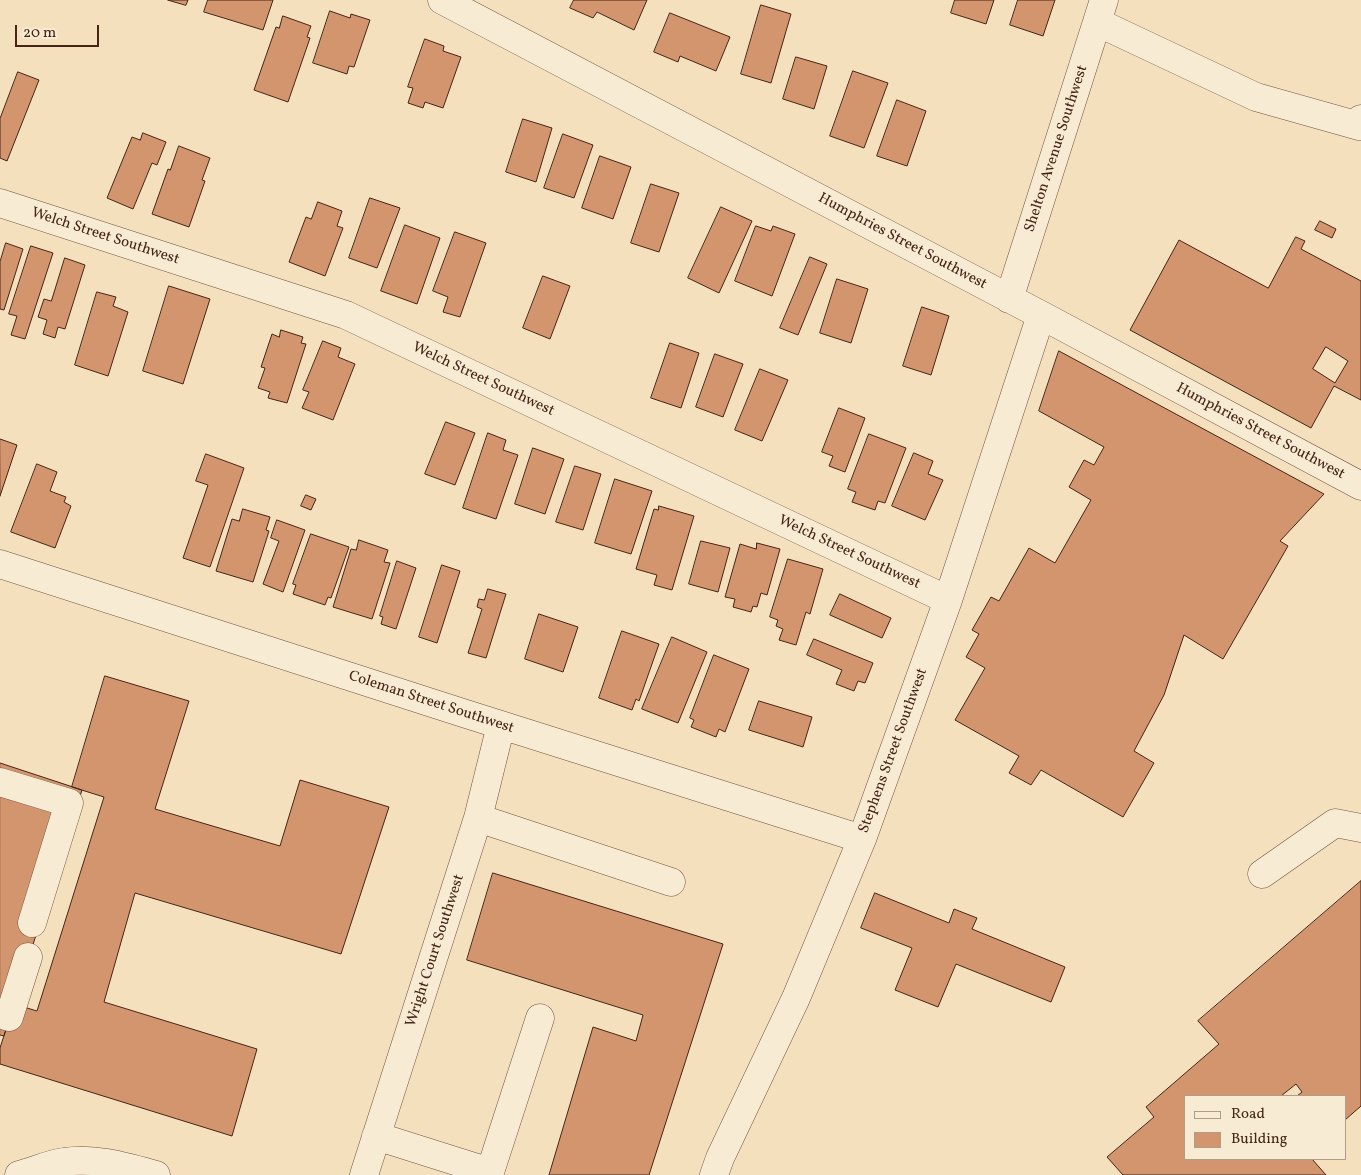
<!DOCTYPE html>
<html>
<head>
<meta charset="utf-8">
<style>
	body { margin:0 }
	#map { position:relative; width:1361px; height:1175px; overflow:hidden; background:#f4e0bc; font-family:Vollkorn,serif }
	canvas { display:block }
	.legend { position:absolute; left:1184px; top:1095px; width:162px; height:65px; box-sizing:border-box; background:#f8ebd3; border:1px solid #b19c88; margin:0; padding:6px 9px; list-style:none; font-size:15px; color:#462518 }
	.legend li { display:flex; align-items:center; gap:10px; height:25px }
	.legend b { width:25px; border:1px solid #b19c88 }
	.scale { position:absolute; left:15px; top:25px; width:84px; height:22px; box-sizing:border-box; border:2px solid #462518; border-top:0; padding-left:6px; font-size:15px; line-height:18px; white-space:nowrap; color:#462518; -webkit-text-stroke:4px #f8ebd3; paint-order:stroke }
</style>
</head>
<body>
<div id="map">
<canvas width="1361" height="1175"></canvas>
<ul class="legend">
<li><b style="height:6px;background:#f8ebd3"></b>Road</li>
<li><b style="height:14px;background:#d3956d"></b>Building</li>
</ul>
<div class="scale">20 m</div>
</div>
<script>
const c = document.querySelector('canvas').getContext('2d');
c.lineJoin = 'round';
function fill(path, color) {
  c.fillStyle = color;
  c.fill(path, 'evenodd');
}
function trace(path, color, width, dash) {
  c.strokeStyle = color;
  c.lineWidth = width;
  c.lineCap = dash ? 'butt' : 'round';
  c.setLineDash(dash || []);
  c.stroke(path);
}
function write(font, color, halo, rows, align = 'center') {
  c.font = font + ' Vollkorn,serif';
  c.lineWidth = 5;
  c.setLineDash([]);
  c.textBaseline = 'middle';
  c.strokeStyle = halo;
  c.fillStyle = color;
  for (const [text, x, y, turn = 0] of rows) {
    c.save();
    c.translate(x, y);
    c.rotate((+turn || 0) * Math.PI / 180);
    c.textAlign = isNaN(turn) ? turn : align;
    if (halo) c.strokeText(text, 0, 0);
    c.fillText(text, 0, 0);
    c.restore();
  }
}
const building = new Path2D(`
	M168 0H188L186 5Z
	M208 0H273L263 30 204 12Z
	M574 0H647L634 30 597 12 593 18 570 8Z
	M955 0H994L986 24 951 13Z
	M1018 0H1055L1043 36 1010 25Z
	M761 5 791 14 771 83 741 74Z
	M330 11 350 18 351 14 370 20 354 67 349 66 347 74 313 63Z
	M670 13 730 37 716 71 680 56 678 62 654 52Z
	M283 16 311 26 307 37 310 38 288 102 254 90 276 27 279 28Z
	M425 39 444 46 443 51 461 57 443 108 425 102 423 108 408 103 413 88 408 87Z
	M796 57 827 66 814 109 783 99Z
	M853 71 888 83 864 148 830 136Z
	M18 72 39 80 7 161 0 158V119Z
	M897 100 926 111 907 166 877 156Z
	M523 119 552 128 536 182 506 172Z
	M143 133 166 142 157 165 152 163 133 209 107 198 132 137 140 140Z
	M563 134 593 145 574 198 544 188Z
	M179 146 210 158 202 180 205 181 189 227 152 214 168 169 170 170Z
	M600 156 631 167 613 219 582 208Z
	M651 184 679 193 659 252 631 243Z
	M370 198 400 208 377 268 349 258Z
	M318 202 342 211 337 226 343 228 325 276 289 262 306 217 311 219Z
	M721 207 752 221 719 293 688 278Z
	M1320 221 1336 229 1332 238 1315 230Z
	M405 225 440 238 417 304 381 291Z
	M756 226 771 231 773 226 795 234 772 296 735 281Z
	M455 232 486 243 460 317 443 312 448 297 433 291Z
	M1296 237 1305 241 1301 249 1361 281V400L1334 386 1311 428 1130 330 1179 240 1268 288ZM1326 347 1348 361 1335 383 1313 369Z
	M6 243 23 249 4 310 0 309V262Z
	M31 246 53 253 25 339 11 335 17 316 9 314Z
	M810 257 827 264 798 335 780 328Z
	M65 258 85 265 65 329 58 327 55 338 43 334 47 320 38 317 44 299 51 301Z
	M543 276 570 286 550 339 523 328Z
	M837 279 868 289 851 343 820 333Z
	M169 286 210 299 183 384 143 371Z
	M97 292 116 297 113 306 128 312 108 376 75 365Z
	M922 307 949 316 931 375 903 366Z
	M281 330 303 337 301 343 306 344 287 403 268 398 270 392 258 388 265 368 261 367 272 334 279 337Z
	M323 341 341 348 338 357 355 364 333 420 302 408 309 392 303 390Z
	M670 343 699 353 681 408 651 398Z
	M1059 351 1324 494 1280 541 1288 546 1223 659 1184 635 1164 695 1134 751 1154 763 1123 817 1041 770 1031 785 1009 773 1019 756 955 720 985 668 966 657 979 634 972 630 991 597 999 601 1029 548 1055 563 1091 500 1069 487 1084 460 1094 465 1104 447 1039 411Z
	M715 354 743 364 723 417 696 407Z
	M760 369 788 380 762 441 735 430Z
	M839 408 865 418 845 472 829 466 833 456 822 452Z
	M446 422 475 433 455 485 425 474Z
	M488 433 506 440 503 450 518 455 496 519 463 508Z
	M869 434 906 448 885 503 878 501 875 510 852 502 856 492 848 489Z
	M0 439 17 445 0 496Z
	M533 448 564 459 545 514 515 504Z
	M914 453 933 461 928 474 943 480 925 520 892 506Z
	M206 454 244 468 210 567 183 558 208 485 196 481Z
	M37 464 57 472 50 491 66 497 64 502 71 506 55 548 11 532Z
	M575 466 601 474 583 530 556 522Z
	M615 479 652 491 631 554 595 543Z
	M306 495 316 499 311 510 301 506Z
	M659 506 694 516 672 590 654 585 657 575 636 569 654 509 658 510Z
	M243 509 270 517 266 530 269 531 253 582 216 571 232 519 239 521Z
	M277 520 305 530 283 592 263 584 279 541 271 538Z
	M311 534 349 547 331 598 328 597 325 605 293 594 296 585 293 584Z
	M359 540 388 550 384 562 390 563 372 619 333 607 351 549 356 550Z
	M701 541 730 548 718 592 689 584Z
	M757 543 780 549 767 595 761 593 757 607 753 606 751 612 733 607 735 599 725 597 740 544 756 549Z
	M788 559 823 569 810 614 806 612 796 645 779 640 783 629 776 626 778 620 770 617Z
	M397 561 416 568 396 629 381 624 383 617 380 616Z
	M442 565 460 571 437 643 419 637Z
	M488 589 506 594 486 658 468 653 482 609 477 607 479 599 484 600Z
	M840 594 891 618 882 638 830 615Z
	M539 614 578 627 563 672 525 659Z
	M622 631 659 644 639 701 636 699 632 710 599 698Z
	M672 637 707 652 678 723 642 709Z
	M814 639 873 663 865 683 858 681 854 691 836 684 842 670 807 655Z
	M714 655 749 669 725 732 719 729 716 737 691 727 694 720 690 718Z
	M105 676 189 701 155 809 280 846 300 780 389 807 341 954 135 893 104 1002 257 1049 232 1136 0 1064V1048L14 1004 37 1011 104 797 72 787Z
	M759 701 812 717 803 747 749 730Z
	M0 763 82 790 4 1036 0 1035Z
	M493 873 723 944 649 1175H549L593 1027 636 1041 643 1015 467 960Z
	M1361 881V1106L1345 1120V1096H1297L1302 1092 1296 1084 1281 1096H1185V1159H1312L1326 1175H1123L1107 1157 1154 1117 1146 1107 1219 1044 1198 1021Z
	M875 893 949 923 954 909 977 918 972 929 1065 967 1051 1002 956 964 938 1007 895 990 912 948 861 928Z`);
const minor = new Path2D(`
	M442 0 1041 315 1361 486
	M1097 22 1256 97 1359 126 1361 119
	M0 203 346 315 948 600
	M1009 299 1104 0
	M0 564 463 713 862 839
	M0 782 69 803 32 923
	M478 818 671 882
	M1262 874 1335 823 1361 828
	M0 1014 9 1017 28 957
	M376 1136 490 1172
	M19 1175C34 1171 49 1164 64 1162 95 1157 127 1167 156 1175
	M364 1175 478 818 501 725
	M489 1175 540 1018
	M714 1175 720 1158 796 998 862 839 948 600 1041 315`);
const streetNames = [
	["Shelton Avenue Southwest",1057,149,-72],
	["Welch Street Southwest",105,237,18],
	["Humphries Street Southwest",902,242,28],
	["Welch Street Southwest",483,380,25],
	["Humphries Street Southwest",1260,432,28],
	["Welch Street Southwest",849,553,25],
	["Coleman Street Southwest",431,703,18],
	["Stephens Street Southwest",894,751,-70],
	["Wright Court Southwest",436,951,-72]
];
fill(building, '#d3956d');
trace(building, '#462518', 1);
trace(minor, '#725441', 29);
trace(minor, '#f8ebd3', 28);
write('15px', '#462518', '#f8ebd3', streetNames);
</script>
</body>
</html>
